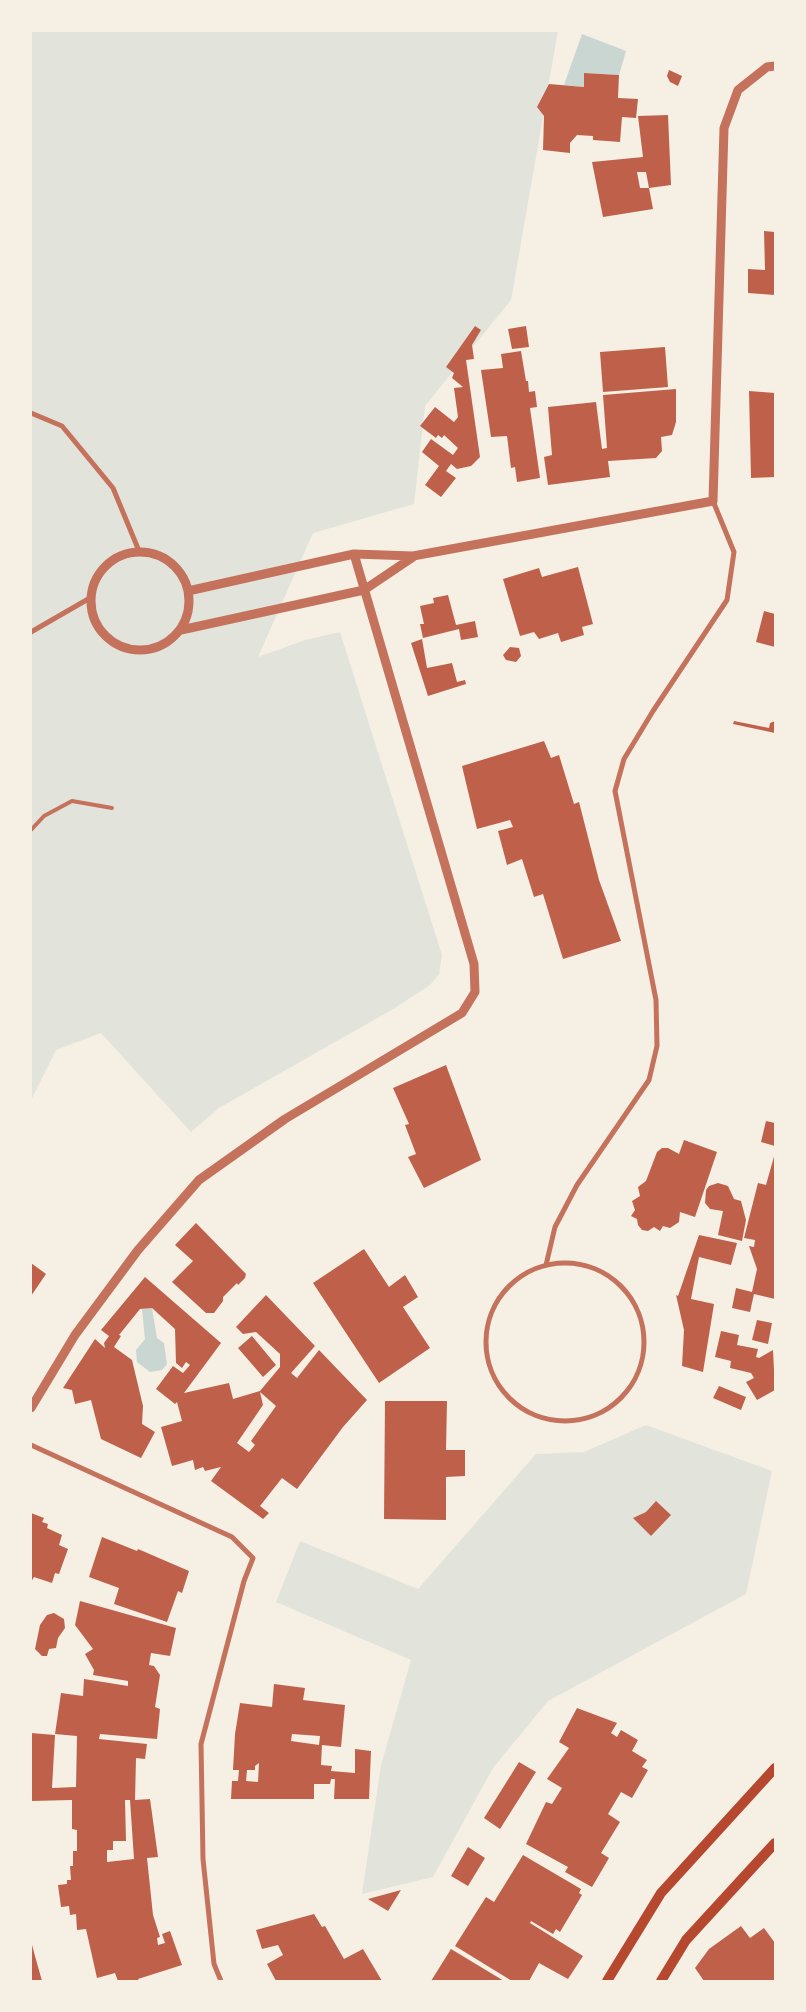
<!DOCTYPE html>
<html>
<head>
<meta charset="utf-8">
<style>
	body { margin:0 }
	#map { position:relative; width:806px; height:2012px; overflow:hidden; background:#f6efe4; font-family:"Fira Sans",sans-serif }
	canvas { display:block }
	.frame { position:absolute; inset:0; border:32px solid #f6efe4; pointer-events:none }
</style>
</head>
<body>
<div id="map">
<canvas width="806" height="2012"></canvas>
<div class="frame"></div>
</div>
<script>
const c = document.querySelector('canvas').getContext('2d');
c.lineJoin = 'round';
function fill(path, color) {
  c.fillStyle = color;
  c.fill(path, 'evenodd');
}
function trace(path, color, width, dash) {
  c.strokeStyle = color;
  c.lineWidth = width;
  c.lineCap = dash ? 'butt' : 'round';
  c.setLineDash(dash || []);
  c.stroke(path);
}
const green = new Path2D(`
	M31 31H558L511 300 425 406 414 504 313 533 258 657 305 640 340 632 442 955 439 974 430 985 395 1008 219 1108 191 1132 101 1033 56 1050 31 1100Z
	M646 1425 772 1471 746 1594 548 1701 493 1768 433 1877 362 1894 381 1765 411 1660 276 1602 300 1541 418 1589 536 1454 584 1452Z`);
const water = new Path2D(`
	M582 34 626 51 619 75 585 73 584 87 564 85Z
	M152 1308 157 1338 164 1343 167 1364 162 1370 150 1372 137 1362 136 1350 145 1339 142 1309Z`);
const building = new Path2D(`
	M669 70 682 76 678 86 670 82 667 76Z
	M584 73 619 75 618 98 638 99 636 118 622 117 620 142 593 140V136L577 135 570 143V153L543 150 544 116 537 107 549 84 584 87Z
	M668 115 671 185 649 188 646 172H637L640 188H649L653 209 603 217 592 162 643 157 638 116Z
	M764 231 775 232V295L748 293V269L765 270Z
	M475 326 481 330 472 345 474 359 466 360 480 457 471 466 457 469 451 464 446 471 456 478 441 497 425 485 439 466 422 452 431 439 453 455 458 448 444 435 442 438 438 435 436 438 420 426 435 407 454 422 458 417 454 388 463 387 452 378 454 373 446 367Z
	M526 326 529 347 512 349 508 329Z
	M665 347 668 387 603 392 600 352Z
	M521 351 526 381H528L529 392 535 391 537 407 530 408 540 478 517 482 515 467 511 468 507 436 491 437 481 370 503 368 501 354Z
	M676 389V422L672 435 661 437 662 451 656 458 608 461 610 477 548 485 544 457 552 455 548 407 596 402 602 449 607 448 603 395Z
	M749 391 775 393V477L751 478Z
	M578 567 593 624 582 627 584 635 561 642 558 633 539 639 534 632 520 636 503 579 539 568 542 577Z
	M448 595 456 625 475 621 478 637 461 640 459 629 423 638 420 624H424L420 606 434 603 433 598Z
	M764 611 775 614V647L756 642Z
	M422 639 427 668 452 663 457 682 465 680 466 684 428 696 411 643Z
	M510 647 519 648 521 656 516 662 506 660 503 655Z
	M734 721 769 728 770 723 775 721V733L733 724Z
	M544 741 551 758 559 755 574 804 579 802 599 880 621 941 563 959 543 894 534 897 522 859 507 865 498 831 513 827 510 820 477 829 462 766Z
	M446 1065 481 1160 424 1188 408 1157 416 1154 405 1125 409 1124 393 1088Z
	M766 1121 775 1123V1146L761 1142Z
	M684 1140 717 1152 695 1217 680 1212 679 1222 670 1228 663 1226 660 1231 654 1227 648 1231 642 1230 638 1225 637 1219 631 1216 635 1210 632 1201 640 1196 638 1187 646 1181 657 1152 662 1148H668L679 1154Z
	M775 1153V1299L754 1294 750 1312 732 1308 736 1288 752 1292 757 1269 749 1246 754 1247 755 1240 744 1238 758 1183 766 1185Z
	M718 1183 728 1186 734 1199 741 1201 746 1220 742 1241 718 1235 723 1211 710 1209 705 1203 706 1190 709 1186Z
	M196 1223 246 1274 245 1278 238 1285 237 1283 223 1297V1301L214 1313H206L172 1282 193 1261 175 1245Z
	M699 1235 737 1243 731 1265 699 1257 691 1299 714 1304 703 1372 682 1366 684 1330 676 1295 678 1296Z
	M364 1249 389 1287 405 1275 418 1297 403 1307 430 1348 379 1383 313 1283Z
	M31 1263 46 1274 31 1296Z
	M145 1277 221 1343 184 1393 229 1383 233 1399 260 1391 280 1367V1354L256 1332 243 1334 236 1327 266 1295 315 1346 291 1373 297 1378 319 1350 367 1400 343 1427 297 1489 282 1478 260 1506 269 1513 263 1519 211 1481 221 1467 205 1471 203 1467 195 1470 193 1460 172 1466 161 1427 182 1421 177 1402 175 1404 156 1389 173 1366 183 1373 190 1365 186 1362 182 1368 176 1363 175 1329 152 1308 140 1309 119 1335 121 1336 114 1347 132 1360 143 1406 142 1424 155 1432 141 1458 101 1439 91 1400 75 1404 72 1390 63 1388 95 1339 105 1348 104 1343 109 1336 101 1330ZM260 1392 276 1406 251 1441 255 1445 249 1452 237 1443 263 1405Z
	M757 1320 772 1323 768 1344 752 1340Z
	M721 1331 739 1335 737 1345 758 1349 756 1357 759 1358 773 1350 775 1390 757 1400 746 1382 754 1378 751 1373 730 1368 731 1361 715 1357Z
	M252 1336 276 1365 263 1377 238 1348Z
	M719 1386 746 1397 741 1410 713 1398Z
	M385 1401H447L446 1450H465V1476L446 1477V1520L384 1519Z
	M656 1501 671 1515 651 1536 633 1518 646 1512Z
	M31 1513 44 1518 42 1522 48 1524 47 1528 62 1535 59 1545 68 1549 59 1574 55 1573 52 1583 34 1577 31 1582Z
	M102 1537 137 1551 138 1549 189 1571 182 1593 178 1591 167 1622 114 1604 119 1588 89 1577Z
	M80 1601 176 1628 170 1656 151 1653 149 1665 154 1666 160 1675 155 1707 160 1709 157 1739 100 1734 99 1739 147 1744 145 1759 136 1758 135 1800 150 1799 158 1857 147 1858 153 1915 160 1937 157 1938 158 1945 165 1943 162 1934 170 1931 182 1965 138 1979 139 1981H118L115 1973 97 1978 86 1929 77 1930 76 1914 70 1915 69 1906 61 1907 58 1885 67 1884V1880H71L70 1866H73V1851H77V1830L72 1829V1800L31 1801V1733L55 1735 52 1788 76 1787 77 1736 55 1734 61 1693 83 1696 84 1679 128 1686V1681L93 1675 94 1670 85 1654 93 1649 75 1625ZM125 1800H130L134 1859 107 1862V1850H113V1841H126Z
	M54 1613 64 1619 65 1628 58 1638 56 1648 49 1649 47 1656H42L35 1649 40 1625 47 1615Z
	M274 1684 305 1688 303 1700 345 1705 341 1747 322 1745 321 1765 332 1766 331 1771 355 1773V1749L371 1751 369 1799H334L335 1779H331L330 1784H314V1799H231L232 1781H238L239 1770H233L235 1734 240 1703 272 1707ZM292 1734 320 1736 319 1745 291 1741ZM259 1763 258 1782 246 1781 247 1770H255V1766Z
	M577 1708 617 1723 611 1733 617 1737 621 1730 638 1740 632 1751 647 1760 642 1767 648 1770 632 1798 621 1792 608 1814 620 1822 601 1853 609 1858 592 1887 565 1872 568 1867 526 1844 546 1802 552 1804 562 1788 547 1779 569 1748 559 1742Z
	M519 1762 536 1772 500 1829 484 1818Z
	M468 1847 485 1858 468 1886 451 1876Z
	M523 1855 581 1889 579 1893 582 1895 560 1932 556 1929 553 1934 531 1921 530 1923 583 1956 568 1979 539 1963 529 1981H512L455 1946 486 1897 494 1902Z
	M401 1890 388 1911 368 1899Z
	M314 1914 322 1927 325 1926 344 1959 363 1949 382 1981H276L267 1964 283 1955 278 1945 262 1949 256 1930Z
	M741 1926 750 1938 764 1928 775 1943V1981H704L695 1968 709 1949Z
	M32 1945 35 1956 42 1981H31Z
	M451 1949 504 1981H431Z`);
const service = new Path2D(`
	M31 830 44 816 72 801 112 808`);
const minor = new Path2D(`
	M31 413 62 426 113 488 139 551
	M31 632 90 598
	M486 1342a79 79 0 1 1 158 0a79 79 0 1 1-158 0Z
	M546 1265 555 1227 577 1185 649 1080 657 1046 656 1000 615 791 624 759 653 711 727 600 734 552 713 501
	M31 1445 232 1537 253 1558 244 1581 201 1744 203 1859 214 1964 221 1981`);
const tertiary = new Path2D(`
	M91 601a49 49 0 1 1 98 0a49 49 0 1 1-98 0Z
	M188 591 354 554 413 556 713 501 724 128 738 90 767 67 775 66
	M181 630 364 590 413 557
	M31 1408 75 1335 138 1250 199 1180 285 1119 462 1013 475 992 474 964 354 554`);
const secondary = new Path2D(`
	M607 1981 661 1893 775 1768
	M661 1981 686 1940 775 1843`);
fill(green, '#e2e4dc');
fill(water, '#c9d6d2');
fill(building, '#bf614a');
trace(service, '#c5725c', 4);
trace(minor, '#c5725c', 5);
trace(tertiary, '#c5725c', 9);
trace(secondary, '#b5482f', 10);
</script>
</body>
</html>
